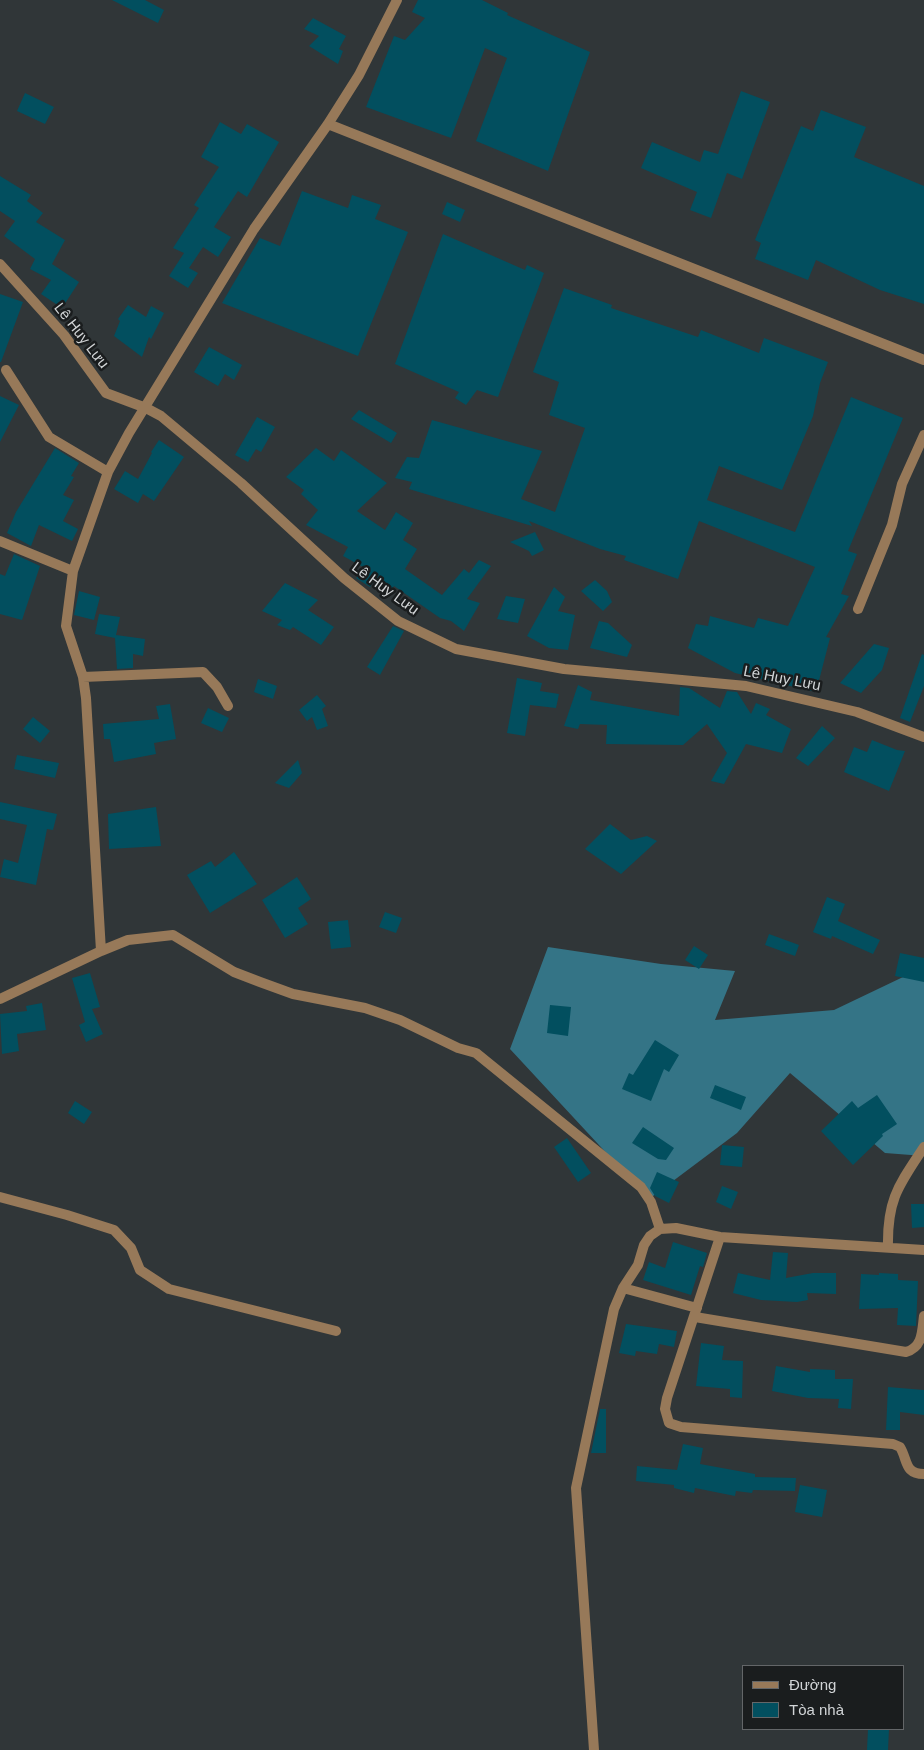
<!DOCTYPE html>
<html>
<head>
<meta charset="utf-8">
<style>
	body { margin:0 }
	#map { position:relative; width:924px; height:1750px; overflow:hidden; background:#303638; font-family:Helvetica,sans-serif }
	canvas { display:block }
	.legend { position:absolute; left:742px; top:1665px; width:162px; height:65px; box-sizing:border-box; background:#1a1d1e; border:1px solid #636668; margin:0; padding:6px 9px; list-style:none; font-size:15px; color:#d1d4d6 }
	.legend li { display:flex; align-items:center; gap:10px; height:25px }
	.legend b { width:25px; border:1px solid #636668 }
</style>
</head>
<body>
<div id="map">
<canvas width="924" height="1750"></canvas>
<ul class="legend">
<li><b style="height:6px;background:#977959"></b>Đường</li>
<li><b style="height:14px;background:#024f5f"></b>Tòa nhà</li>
</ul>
</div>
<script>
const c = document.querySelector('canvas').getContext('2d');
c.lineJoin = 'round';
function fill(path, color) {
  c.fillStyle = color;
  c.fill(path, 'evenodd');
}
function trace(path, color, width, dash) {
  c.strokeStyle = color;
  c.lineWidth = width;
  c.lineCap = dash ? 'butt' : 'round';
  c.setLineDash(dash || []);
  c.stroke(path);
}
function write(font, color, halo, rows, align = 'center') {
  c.font = font + ' Helvetica,sans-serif';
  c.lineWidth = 5;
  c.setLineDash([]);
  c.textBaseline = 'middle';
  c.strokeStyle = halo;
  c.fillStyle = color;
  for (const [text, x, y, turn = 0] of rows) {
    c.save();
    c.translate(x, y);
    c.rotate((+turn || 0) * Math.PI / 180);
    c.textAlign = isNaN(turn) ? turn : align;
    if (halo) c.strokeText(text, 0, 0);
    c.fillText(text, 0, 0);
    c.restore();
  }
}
const forest = new Path2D(`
	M548 947 661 964 735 971 715 1020 834 1010 924 967V1156L885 1153 790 1073 737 1133 649 1199 510 1049Z`);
const building = new Path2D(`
	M112 0H145L164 10 158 23Z
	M418 0H482L508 13 507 15 590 52 548 171 476 141 507 58 485 48 451 138 366 107 394 36 405 40 425 18 412 12Z
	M313 18 346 36 339 49 343 51 338 64 309 46 319 36 304 29Z
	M741 91 770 102 742 179 727 173 711 218 690 210 697 192 641 168 652 142 700 162 704 150 718 154Z
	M25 93 54 107 45 124 17 111Z
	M821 110 866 127 854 157 924 186V304L880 290 816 260 808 280 755 259 761 243 755 240 801 126 813 131Z
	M220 122 241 134 247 124 279 142 247 197 238 191 214 227 231 237 218 257 203 247 189 268 198 273 188 288 169 276 184 253 173 248 199 208 194 205 219 167 201 157Z
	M0 176 31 195 27 201 43 213 36 222 65 240 52 264 79 282 62 308 41 294 51 280 30 269 35 259 4 236 15 221 0 211Z
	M302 191 348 208 352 195 381 205 375 219 408 232 358 356 222 303 260 238 280 246Z
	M447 202 465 210 460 222 442 214Z
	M443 234 525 270 527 265 544 273 498 397 477 390 466 405 455 398 459 392 395 364Z
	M564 288 612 305 611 308 698 337 701 330 759 353 764 338 828 362 820 383 813 416 782 490 719 466 707 500 795 532 851 397 903 418 848 551 857 554 841 594 849 596 826 637 830 638 816 692 735 673 688 648 696 624 708 626 710 616 754 628 758 618 788 626 815 567 699 521 678 579 624 560 626 556 600 549 529 521 532 526 409 489 412 482 395 478 407 457 419 458 432 420 542 451 521 499 555 512 585 428 549 415 559 382 533 372Z
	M0 294 23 302 1 362H0Z
	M128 305 146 317 151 306 164 313 151 339 149 337 142 357 114 336 120 321 118 319Z
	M209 347 242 365 234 380 225 374 218 386 194 372Z
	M0 396 19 405 0 442Z
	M359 410 397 433 391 443 351 419Z
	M257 417 275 427 261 452 256 449 248 462 235 455Z
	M159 440 184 457 154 501 143 494 138 503 114 489 125 471 138 479 152 453 151 452Z
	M55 448 79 463 71 476 74 477 63 495 74 500 63 521 78 529 72 541 39 525 31 546 7 533 16 512Z
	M316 448 334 461 341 450 387 483 357 511 385 530 396 512 413 523 403 540 417 549 405 569 442 595 464 569 469 573 479 560 491 566 467 599 480 603 464 631 451 621 440 618 394 586 391 591 375 580 370 587 356 578 365 568 343 556 348 547 306 525 318 510 301 494 304 490 286 477Z
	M535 532 544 550 532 556 529 551 510 542Z
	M14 554 40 566 22 620 0 614V574L5 576Z
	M595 580 607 591 612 602 603 611 581 591Z
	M285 583 318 600 308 610 334 627 321 645 293 627 290 630 277 625 282 620 262 611Z
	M554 587 565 597 558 611 575 615 568 650 549 648 527 636Z
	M79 591 100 597 94 620 74 615Z
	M506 596 525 599 518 623 497 619Z
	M99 614 120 617 116 635 145 639 143 656 133 654V668L117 669 115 638 95 634Z
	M599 621 608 623 632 645 627 657 590 648Z
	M393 626 404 631 380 675 367 667Z
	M874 644 889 648 882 670 861 693 840 683Z
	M922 654 924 655V686L910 722 900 718Z
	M517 678 542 683 540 691 559 694 556 708 530 705 525 736 507 733Z
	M258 679 277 686 273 699 254 692Z
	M578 685 592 692 590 700 679 716 680 687 689 688 720 708 727 691 737 692 751 714 756 703 770 709 766 715 791 729 782 753 746 744 724 784 711 781 727 753 707 724 683 745 606 744 607 725 580 724 578 729 564 726Z
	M317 695 326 706 322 709 328 726 317 730 312 717 307 721 299 710Z
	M170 704 176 739 154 743 156 754 114 762 110 739H104L103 724 159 719 156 706Z
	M208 708 229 718 222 732 201 723Z
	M33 717 50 731 40 743 23 729Z
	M822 726 835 738 808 766 796 758Z
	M872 740 897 750 905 751 889 791 844 772 854 747 867 752Z
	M17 755 59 763 55 778 14 769Z
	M298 760 302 773 289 788 275 783Z
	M0 802 57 814 53 830 47 829 36 885 0 877 4 859 18 863 27 825 0 819Z
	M156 807 161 846 109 849 108 814Z
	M610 824 631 840 647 836 657 841 621 874 585 849Z
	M234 852 257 884 210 913 187 875 211 861 215 867Z
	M297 877 311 899 298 908 308 924 285 938 262 900Z
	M827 897 845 904 838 921 880 940 873 954 832 936 831 939 813 932Z
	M385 912 402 918 396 933 379 927Z
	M348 920 351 947 331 949 328 922Z
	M769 934 799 945 795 956 765 945Z
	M694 946 708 955 699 969 685 960Z
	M900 953 924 958V982L895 976Z
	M90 973 100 1007 92 1009 103 1034 86 1042 79 1025 85 1022 72 978Z
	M42 1003 46 1030 17 1034 19 1051 2 1054 0 1014 27 1011 26 1006Z
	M550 1005 571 1007 568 1036 547 1033Z
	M655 1040 679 1055 669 1072 664 1069 651 1101 622 1089 629 1073 633 1075Z
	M715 1085 746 1097 741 1110 710 1098Z
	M877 1095 897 1124 882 1134 883 1136 853 1165 821 1131 852 1101 858 1108Z
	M75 1101 92 1112 84 1124 68 1113Z
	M643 1127 674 1148 666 1160 658 1159 632 1143Z
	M567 1138 591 1173 578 1182 554 1147Z
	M722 1145 744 1147 742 1167 720 1165Z
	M657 1172 679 1182 669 1203 655 1196 650 1188Z
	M722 1186 738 1192 731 1209 716 1202Z
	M911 1204H924V1227L912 1228Z
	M673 1242 707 1253 703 1267 700 1266 691 1295 643 1280 649 1262 665 1268Z
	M773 1252 788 1253 786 1278 813 1273H836V1294L807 1293 808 1300 797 1302 761 1300 733 1293 738 1273 770 1280Z
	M879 1273 898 1274V1280L918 1281 916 1326 897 1325 898 1308 859 1309 861 1274 879 1275Z
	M626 1324 677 1331 674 1347 659 1344 657 1354 636 1351 635 1356 619 1353Z
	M701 1343 724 1346 722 1360 743 1361 742 1398 730 1397V1389L696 1386Z
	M776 1366 810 1372V1369L835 1370V1379H853L851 1409 838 1408 839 1399 808 1398 772 1391Z
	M888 1387 924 1390V1415L900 1412V1430H886Z
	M600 1409H606V1453H591Z
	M683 1444 703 1448 700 1464 755 1474V1477L796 1478 795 1491 753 1490 752 1493 736 1491 735 1496 695 1488 694 1493 674 1488V1485L636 1481 637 1466 677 1470Z
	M800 1485 827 1490 822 1517 795 1512Z
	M868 1729H889L888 1750H867Z`);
const street = new Path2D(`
	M328 124 924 360
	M0 264 64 335 106 393 146 408 161 416 241 483 344 578 398 621 456 649 564 669 746 686 857 712 924 737
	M108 472 129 433 254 229 328 124 359 75 397 0
	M0 541 73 571
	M858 609 892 525 902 484 924 435
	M83 677 203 672 217 687 228 706
	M101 951 128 940 173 935 234 972 260 982 293 994 365 1008 400 1020 458 1048 476 1053 641 1187 651 1202 660 1229
	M0 999 101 951 86 698 83 677 66 626 73 571 108 472 49 437 6 370
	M0 1197 67 1215 114 1230 131 1248 140 1270 169 1289 336 1331
	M720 1237 667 1398 665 1409 669 1423 681 1427 893 1444 900 1447C908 1460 904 1474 924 1474
	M888 1247C887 1199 899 1185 924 1147
	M623 1288 697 1308
	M695 1317 906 1352C923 1347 922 1331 924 1316
	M594 1750 576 1488 614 1309 623 1288 638 1265 644 1245 650 1236 660 1229 676 1228 720 1237 924 1250`);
const streetNames = [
	["Lê Huy Lưu",81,336,52],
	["Lê Huy Lưu",385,589,36],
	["Lê Huy Lưu",782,679,11]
];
fill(forest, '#347486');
fill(building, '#024f5f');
trace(street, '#977959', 10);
write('15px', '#d1d4d6', '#1a1d1e', streetNames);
</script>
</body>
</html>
